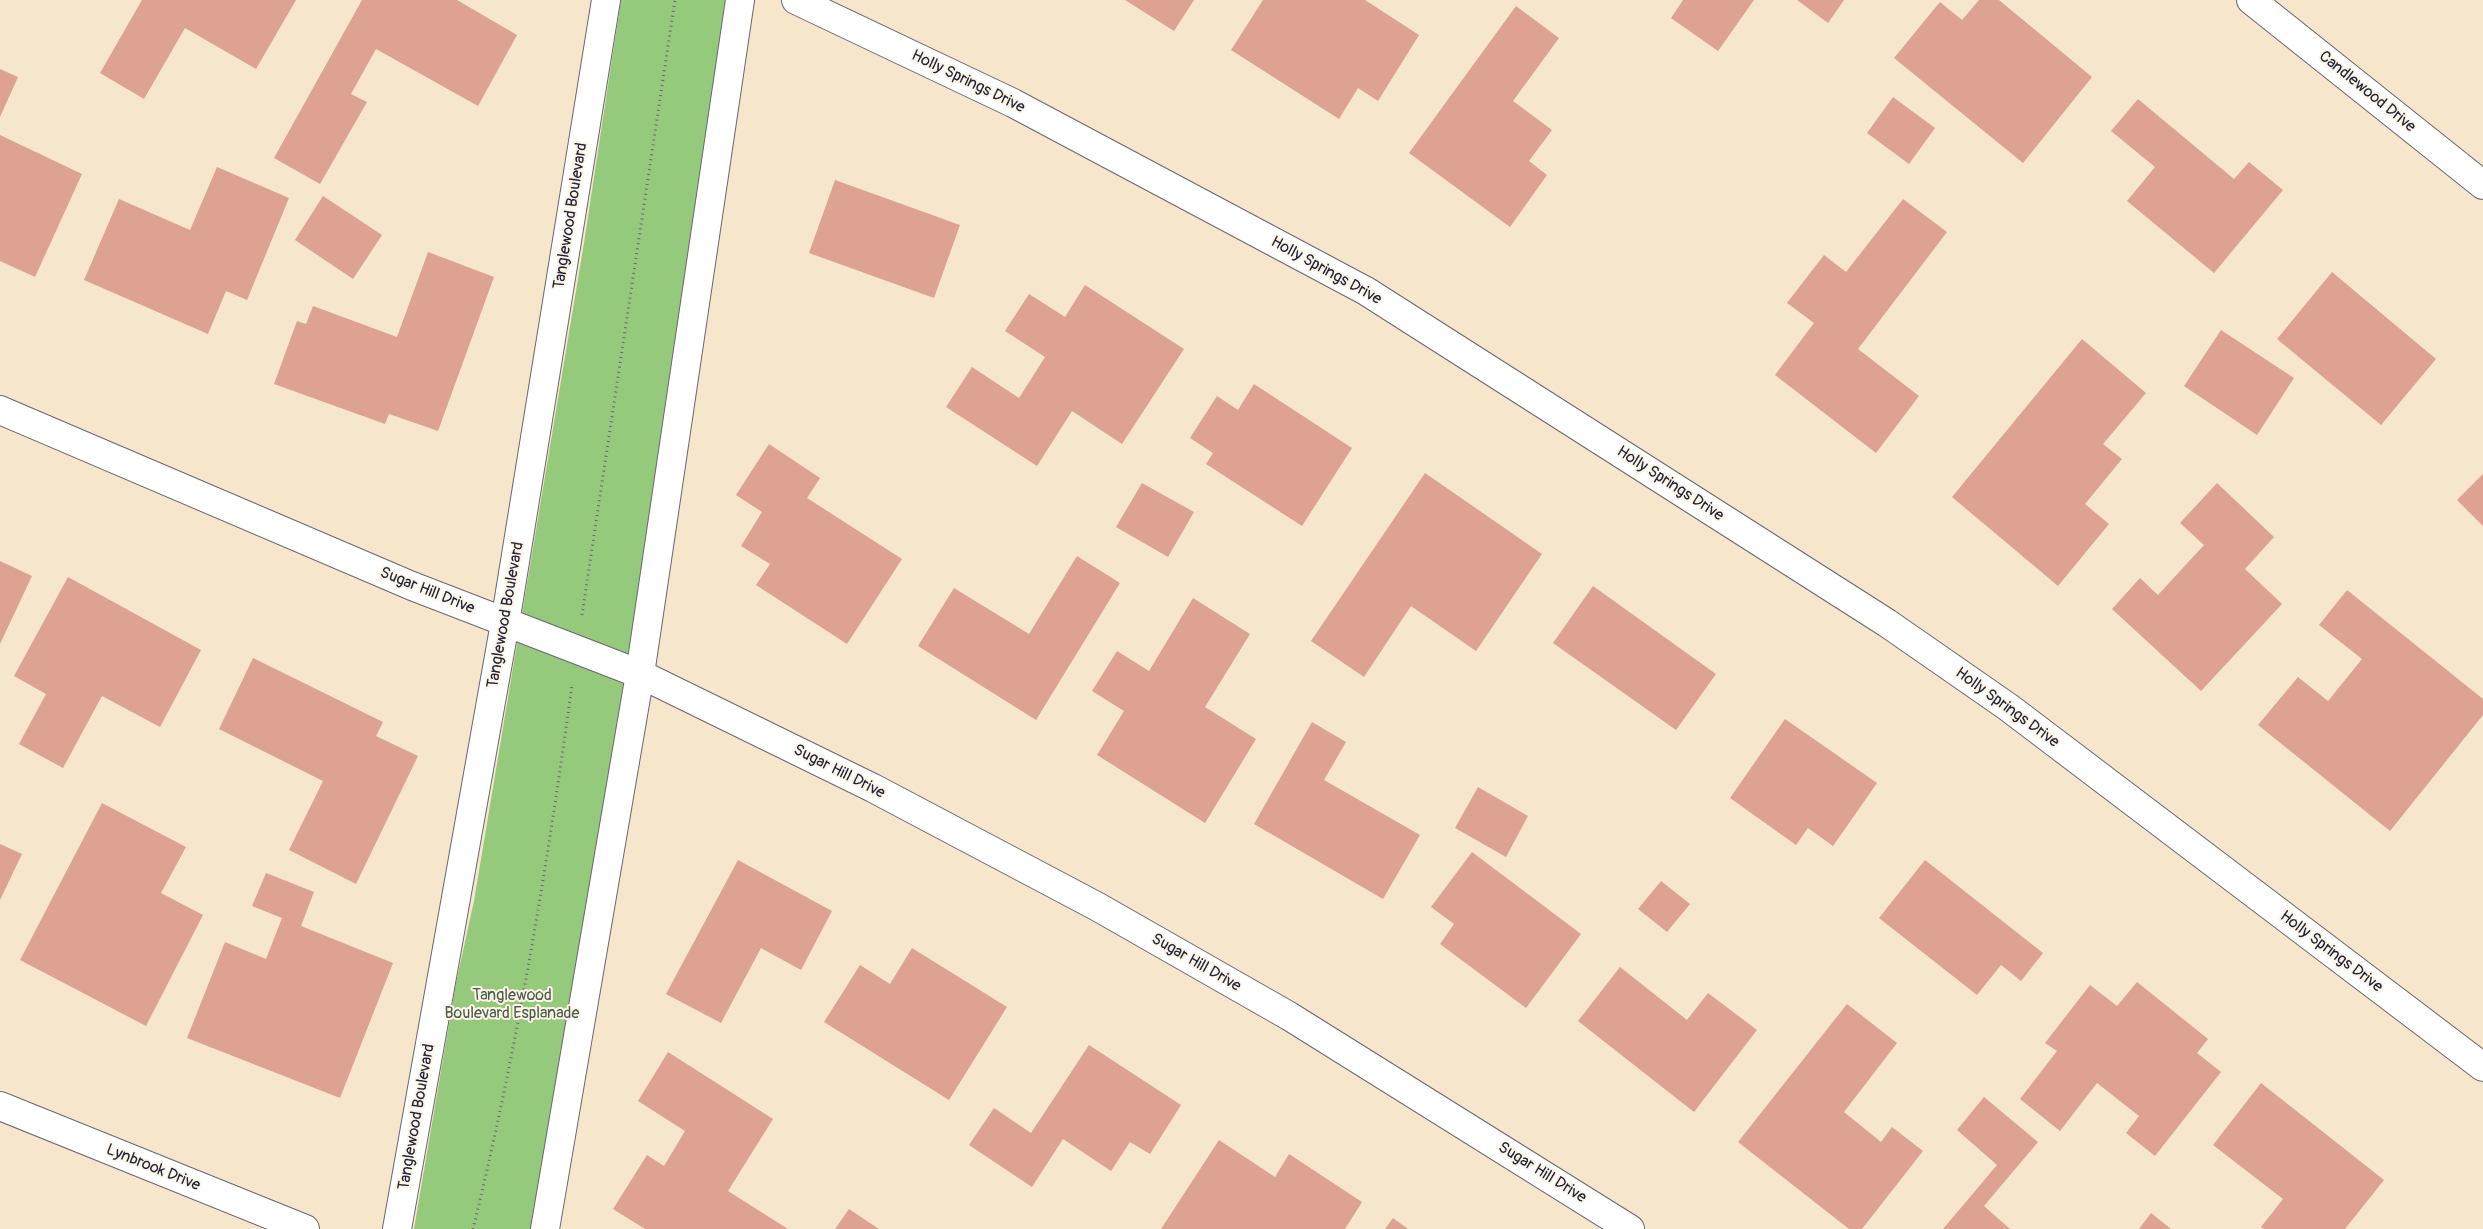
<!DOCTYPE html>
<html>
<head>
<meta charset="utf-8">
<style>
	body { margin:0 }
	canvas { display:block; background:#f6e6cc }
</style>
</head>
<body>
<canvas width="2483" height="1229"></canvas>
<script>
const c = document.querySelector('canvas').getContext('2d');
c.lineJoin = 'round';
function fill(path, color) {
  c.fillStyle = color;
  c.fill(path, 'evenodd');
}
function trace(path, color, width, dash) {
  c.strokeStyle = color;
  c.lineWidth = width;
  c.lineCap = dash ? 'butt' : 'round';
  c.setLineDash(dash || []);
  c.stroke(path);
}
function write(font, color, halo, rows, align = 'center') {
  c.font = font + ' Pangolin,sans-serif';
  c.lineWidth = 4;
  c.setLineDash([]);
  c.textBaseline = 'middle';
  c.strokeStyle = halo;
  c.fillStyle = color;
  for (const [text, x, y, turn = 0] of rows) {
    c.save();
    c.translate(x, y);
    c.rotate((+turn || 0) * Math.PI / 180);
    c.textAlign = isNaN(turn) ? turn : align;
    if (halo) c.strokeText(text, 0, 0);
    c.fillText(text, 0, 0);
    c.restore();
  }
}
const green = new Path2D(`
	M621 0H730L622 709 532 1229H414L456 983 474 901 584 243Z`);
const building = new Path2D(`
	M142 0H296L256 69 185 28 144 99 100 73Z
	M362 0H457L517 35 478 106 376 49 351 94 367 102 320 184 274 158Z
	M1125 0H1194L1174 31Z
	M1263 0H1365L1419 35 1378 101 1358 88 1339 119 1231 50Z
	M1683 0H1754L1718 51 1671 18Z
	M1797 0H1844L1828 23Z
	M1979 0H1999L2092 77 2023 163 1894 58 1940 2 1962 20Z
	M1516 6 1559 38 1513 101 1552 130 1529 161 1547 175 1510 227 1409 153Z
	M0 69 18 77 0 117Z
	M1893 97 1935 128 1909 164 1867 133Z
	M2138 99 2234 179 2249 162 2283 190 2214 273 2127 201 2155 167 2111 131Z
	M0 135 82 174 35 277 0 261Z
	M217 167 289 198 247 300 226 291 208 334 84 280 119 199 190 230Z
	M835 180 960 225 934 298 809 253Z
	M323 196 382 235 353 279 295 240Z
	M1903 199 1947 232 1858 349 1919 396 1876 453 1775 375 1814 323 1787 303 1824 255 1846 272Z
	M428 252 494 277 438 431 389 414 385 424 274 384 297 321 306 324 313 306 397 337Z
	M2332 272 2436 359 2381 425 2277 339Z
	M1085 285 1184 349 1122 444 1072 411 1037 466 946 407 972 367 1019 398 1045 357 1005 331 1029 294 1065 317Z
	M2221 330 2294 378 2257 435 2184 386Z
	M2082 339 2146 393 2103 444 2122 459 2085 504 2109 524 2058 586 1952 497Z
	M1254 384 1352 448 1302 526 1206 464 1213 453 1190 438 1217 396 1238 410Z
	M769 444 820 478 807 498 902 559 847 644 756 585 770 564 741 546 762 512 736 495Z
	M1425 473 1542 554 1476 651 1411 606 1364 677 1311 641Z
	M2483 474V526L2457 500Z
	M1142 483 1194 512 1168 557 1116 527Z
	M2217 483 2274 537 2245 569 2282 604 2201 691 2112 609 2140 578 2158 595 2204 545 2180 523Z
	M1077 556 1120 583 1036 720 918 646 954 588 1029 634Z
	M0 561 32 576 0 644Z
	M68 577 201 650 160 727 102 696 63 768 19 744 46 694 14 676Z
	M1593 586 1716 674 1676 730 1553 643Z
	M2347 590 2483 699V715L2390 831 2258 725 2298 677 2328 701 2362 659 2319 625Z
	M1193 598 1250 634 1205 707 1256 739 1205 823 1097 755 1124 711 1092 691 1117 651 1149 671Z
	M253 658 383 722 376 736 418 756 356 884 289 850 323 781 219 729Z
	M1785 719 1877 783 1833 846 1808 828 1796 845 1730 798Z
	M1312 722 1346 742 1324 780 1420 835 1383 899 1254 824Z
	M1478 787 1528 816 1506 857 1455 828Z
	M102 803 186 847 161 893 203 915 146 1026 20 960Z
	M0 844 22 854 0 900Z
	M1472 852 1581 934 1526 1008 1440 944 1454 924 1431 907Z
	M738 860 832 911 801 970 761 948 721 1023 666 994Z
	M1925 860 2043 953 2021 981 2001 965 1977 995 1879 918Z
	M266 873 314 892 301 926 393 963 340 1098 187 1038 225 942 266 959 282 918 252 906Z
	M1661 881 1690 904 1667 932 1638 909Z
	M912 948 1007 1007 949 1100 824 1022 860 965 890 984Z
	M1620 967 1687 1020 1708 993 1757 1030 1694 1112 1578 1021Z
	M2137 982 2208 1039 2197 1053 2221 1072 2155 1156 2126 1133 2139 1116 2097 1083 2060 1131 2020 1099 2057 1051 2045 1043 2090 985 2117 1006Z
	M1847 1004 1897 1043 1844 1112 1881 1142 1892 1127 1923 1151 1862 1229H1849L1738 1142Z
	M1089 1045 1181 1105 1150 1154 1130 1142 1111 1171 1063 1139 1032 1187 969 1145 994 1108 1031 1133Z
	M668 1052 773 1119 728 1191 788 1229H645L613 1209 647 1155 664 1166 685 1131 638 1101Z
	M2261 1083 2384 1180 2345 1229H2264L2261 1227 2283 1199 2213 1145Z
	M1984 1097 2038 1142 1984 1206 2010 1229H1943L1997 1165 1957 1130Z
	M1219 1140 1275 1177 1289 1154 1362 1202 1345 1229H1161Z
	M849 1209 879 1229H835Z
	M2151 1213 2171 1229H2139Z
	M1393 1218 1408 1229H1385Z`);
const path = new Path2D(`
	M582 615 675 0
	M473 1229C517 1050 547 868 572 685`);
const minor = new Path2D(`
	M796 0 1013 103 1366 291 1887 623 2008 707 2483 1067
	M2251 0 2483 185
	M0 410 412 586 640 674 873 788 1098 907 1289 1016 1630 1229
	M0 1106 305 1229
	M397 1229 505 623 606 0
	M545 1229 640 674 740 0`);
const streetNames = [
	["Holly Springs Drive",968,82,26],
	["Candlewood Drive",2367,92,39],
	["Tanglewood Boulevard",571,216,-81],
	["Holly Springs Drive",1326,271,29],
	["Holly Springs Drive",1670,484,33],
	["Sugar Hill Drive",427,591,22],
	["Tanglewood Boulevard",506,615,-80],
	["Holly Springs Drive",2007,708,36],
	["Sugar Hill Drive",839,772,27],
	["Holly Springs Drive",2331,952,37],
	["Sugar Hill Drive",1196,963,30],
	["Tanglewood Boulevard",417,1117,-80],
	["Lynbrook Drive",153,1168,22],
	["Sugar Hill Drive",1542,1173,32]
];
const parkNames = [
	["Tanglewood",512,996],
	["Boulevard Esplanade",512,1014]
];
fill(green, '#95c97b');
fill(building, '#dda292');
trace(minor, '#6c676e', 30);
trace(path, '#6c676e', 3, [1, 4]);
trace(minor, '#fff', 28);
write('16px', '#22223b', '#fcf5e5', streetNames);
write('16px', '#4a5c51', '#fcf5e5', parkNames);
</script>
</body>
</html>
